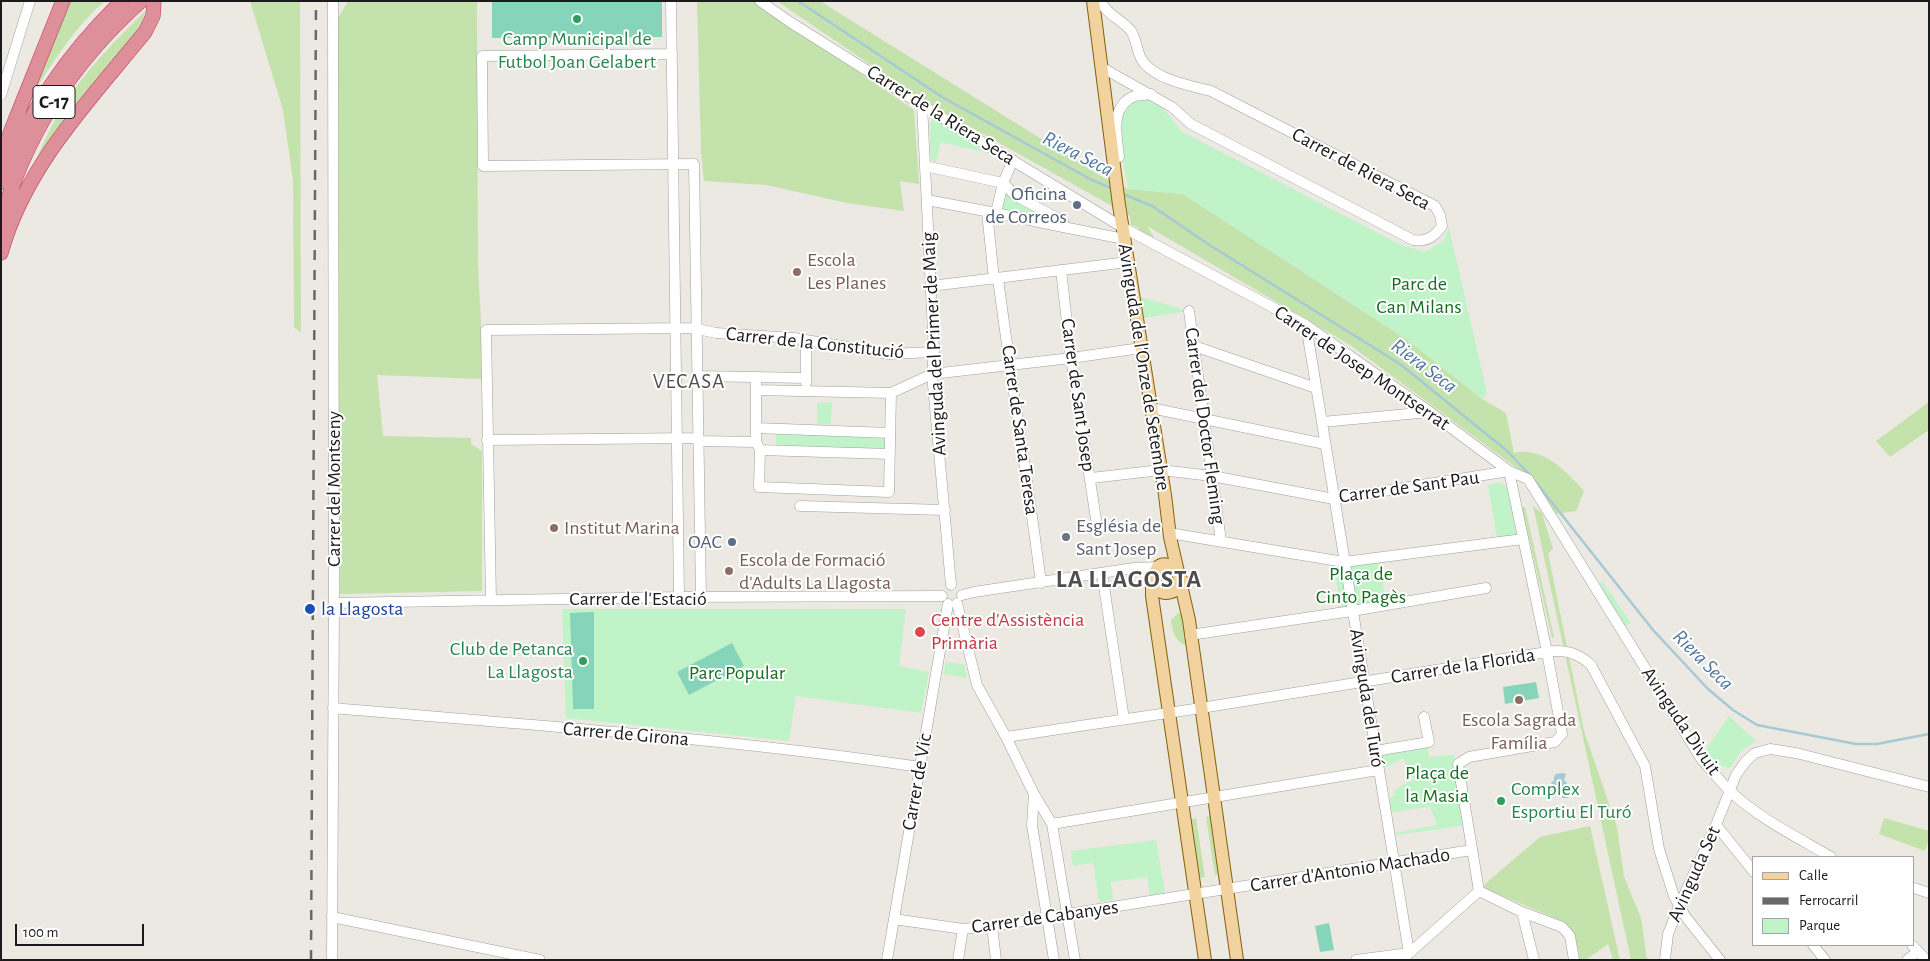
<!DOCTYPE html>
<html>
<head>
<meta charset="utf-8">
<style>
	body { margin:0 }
	#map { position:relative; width:1930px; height:961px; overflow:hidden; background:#ece9e2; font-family:"Alegreya Sans",sans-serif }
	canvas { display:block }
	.frame { position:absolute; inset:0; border:2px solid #1b1b1b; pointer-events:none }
	.legend { position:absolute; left:1752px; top:856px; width:162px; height:90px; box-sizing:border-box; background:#fff; border:1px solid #a4a4a4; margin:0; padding:6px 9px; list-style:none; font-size:15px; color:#1b1b1b }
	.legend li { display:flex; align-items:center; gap:10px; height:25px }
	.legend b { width:25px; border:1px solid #a4a4a4 }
	.scale { position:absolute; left:15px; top:924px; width:129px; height:22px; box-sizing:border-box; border:2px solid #1b1b1b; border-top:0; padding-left:6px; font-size:15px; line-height:18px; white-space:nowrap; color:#1b1b1b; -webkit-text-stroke:4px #fff; paint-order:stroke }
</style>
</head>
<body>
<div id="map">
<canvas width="1930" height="961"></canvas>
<div class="frame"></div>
<ul class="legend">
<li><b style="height:6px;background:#f2d3a0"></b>Calle</li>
<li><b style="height:6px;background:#696969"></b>Ferrocarril</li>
<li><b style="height:14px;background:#c1f3c8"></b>Parque</li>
</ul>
<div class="scale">100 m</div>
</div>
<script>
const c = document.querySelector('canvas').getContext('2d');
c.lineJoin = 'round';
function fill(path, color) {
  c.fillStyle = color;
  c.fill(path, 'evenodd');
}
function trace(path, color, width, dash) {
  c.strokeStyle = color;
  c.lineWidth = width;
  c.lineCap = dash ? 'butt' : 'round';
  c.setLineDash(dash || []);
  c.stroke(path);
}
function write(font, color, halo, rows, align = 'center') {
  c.font = font + ' "Alegreya Sans",sans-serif';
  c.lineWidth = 4;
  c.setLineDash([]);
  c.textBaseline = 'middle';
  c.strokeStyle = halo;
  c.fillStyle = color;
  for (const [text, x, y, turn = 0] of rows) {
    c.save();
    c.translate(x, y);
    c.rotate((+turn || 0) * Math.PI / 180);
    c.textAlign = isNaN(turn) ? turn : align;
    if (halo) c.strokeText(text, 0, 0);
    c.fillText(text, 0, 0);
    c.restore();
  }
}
const grass = new Path2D(`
	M71 1H105C71 30 48 70 25 107Z
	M250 1H300L301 332 294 328 293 181 283 110Z
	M348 1H477L478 266 484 379 377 375 383 436 471 438V444L482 451V591L340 594 336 22Z
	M697 1H754L914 110 919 184 900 181 904 211 847 203 766 185 704 181 701 153Z
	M777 1H820L1104 178 1128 189 1183 194 1409 341 1482 399 1506 413 1514 453C1543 446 1567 472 1584 491L1576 511 1554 514 1529 477 1350 345 1147 226 1155 239 1138 230 1139 228 1131 225 1130 216 922 100Z
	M148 8 138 28 119 56 31 170C41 149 50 127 62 108 85 70 117 39 148 8Z
	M1929 402V430L1890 457 1876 441Z
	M1533 506 1542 513 1553 549 1548 553 1584 731 1617 827 1624 877 1641 918 1647 960H1631Z
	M1522 507H1525L1554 637 1552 638Z
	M1178 613H1184L1189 646C1176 644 1172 632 1171 620Z
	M1211 815 1220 874 1215 875 1206 817Z
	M1196 818 1205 877 1199 878 1190 820Z
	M1884 818 1929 831V839L1925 851 1879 834Z
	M1590 826 1620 960H1613L1608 944 1586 960H1580C1577 943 1577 935 1564 922L1484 888 1485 884 1540 837Z`);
const park = new Path2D(`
	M1142 98C1161 102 1170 116 1181 131L1401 245 1425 252 1443 241 1449 228 1487 393 1482 399 1409 341 1183 194 1128 189C1126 172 1114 125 1123 111 1128 104 1134 101 1142 98Z
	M936 114 1000 156 941 142 936 162 931 160 930 124Z
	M1003 183 1063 221 996 213Z
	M1141 297 1189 311 1143 318Z
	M832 402 831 424 817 425V403Z
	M776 429 890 433 889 454 776 451Z
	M1500 482 1507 487 1517 535 1497 538 1488 485Z
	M1379 562 1386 604 1341 612 1334 567Z
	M1603 582 1631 623 1623 628 1597 586Z
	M562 609H906L899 666 929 672 921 713 796 696 789 741 566 718Z
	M946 662 964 664 967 678 943 674Z
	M1729 716 1756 741 1741 751 1730 768C1718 766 1713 761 1705 751Z
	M1428 747 1429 757 1454 755 1468 825 1396 835 1395 833 1437 825 1430 807 1392 812 1389 798 1396 795 1393 791 1414 779 1403 758 1381 770 1379 754Z
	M1156 840 1166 897 1151 900 1147 877 1111 882 1113 900 1099 902 1093 863 1073 866 1071 851Z`);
const pitch = new Path2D(`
	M492 1H662V37L492 38Z
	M594 612V709H573L570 613Z
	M732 643 744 666 689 695 677 672Z
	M1536 682 1539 698 1505 704 1503 687Z
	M1329 923 1334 950 1320 952 1315 926Z`);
const water = new Path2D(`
	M1563 773 1566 774 1564 780 1567 783 1566 792 1569 794 1568 798H1562V795L1557 796 1551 792 1550 785 1554 780V777L1556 774Z`);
const stream = new Path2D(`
	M798 1 942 97 1090 179 1113 189
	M1123 194 1152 206 1211 246 1400 364 1506 450 1530 475
	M1535 481 1653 630 1708 689 1733 710 1757 725 1856 744H1877L1929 734`);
const minor = new Path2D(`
	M671 1 679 597
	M760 1 790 22 936 114 1122 227 1306 325 1423 407 1509 471 1528 479 1702 760C1712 770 1720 782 1731 792 1760 819 1797 837 1831 857
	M1101 1C1105 14 1123 20 1131 31 1138 41 1136 54 1144 63 1158 80 1191 86 1211 91L1435 206 1440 215 1442 226C1434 237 1427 242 1413 240L1191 124 1172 107 1101 67
	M672 54 482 56 483 166 694 164 701 598
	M1 95 30 1
	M922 104 934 352 932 374 951 585
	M1119 157C1117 137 1109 105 1135 96 1139 95 1146 95 1151 94
	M925 166 1003 183
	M1003 183 1016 196 1063 221V227L996 213 1003 183 1013 160
	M927 200 996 213
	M987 212 994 279
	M1063 227 1124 239
	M1061 270 1071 358 1096 519
	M998 278C1011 380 1028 481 1041 583
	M931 286 1128 262
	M1189 311 1221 541
	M1306 325 1409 953 1356 960
	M806 340V383
	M1194 346 1316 388
	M698 376 806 378
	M756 377V442L760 450 759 487 889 492 891 393
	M756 390 891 393 932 374 1071 358 1141 348
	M1151 408 1325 444
	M1322 422 1430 412
	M756 428 890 433
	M487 440 694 438 699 441 756 442
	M760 450 889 454
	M1091 478 1161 470 1212 476 1334 499 1509 471 1547 652 1562 734 1555 742 1469 757 1458 764 1479 891
	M800 506 945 510
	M1169 533 1344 562 1523 539
	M1102 573 1124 719
	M962 595 974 592 1134 568 1158 567
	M491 600 486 330 693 328 716 333 794 338 889 354 934 352
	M334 603 679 597 942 596
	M957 603 977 685 1006 737 1034 794 1052 824 1075 960
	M1190 635 1352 611 1486 588
	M333 708C528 725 725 738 920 767
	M1006 737 1201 708 1547 652C1565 649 1578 653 1591 665L1645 766 1659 849 1674 896 1685 916 1720 960
	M1375 751 1429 742 1424 717
	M1034 794 1032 825 1054 960
	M1052 824 1378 770
	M1716 825 1754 872
	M1914 888 1929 893
	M1479 891 1522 912 1562 927 1570 936 1574 960
	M1522 912 1534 960
	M332 917 540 960
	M894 919 963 929 992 926 1472 850
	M992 926 996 960
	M1813 945 1825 960
	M1912 945 1926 960
	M1406 956 1479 891
	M332 960 334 603 333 1
	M887 960 948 604
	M958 960 963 929
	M1665 960 1668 934 1679 906 1716 825 1736 775 1746 761 1755 753 1770 749 1796 753 1929 787
	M1907 960 1918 951`);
const major = new Path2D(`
	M1093 1 1119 205 1165 495 1170 537 1189 620 1237 960
	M1179 574C1151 540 1143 607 1176 590L1181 579
	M1154 581 1152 588V596L1205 960`);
const highway = new Path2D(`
	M1 160 12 128 63 1
	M1 182C29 111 67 54 122 1
	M1 223C24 136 74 61 141 1
	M1 253C25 166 90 100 145 32L153 16 154 1`);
const rail = new Path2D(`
	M311 960 316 1`);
const markers = [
	[577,19,5,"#2e9e5b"],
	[1077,205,5,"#5c6f8a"],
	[797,272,5,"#8d6e63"],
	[554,528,5,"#8d6e63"],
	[1066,537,5,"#6b7280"],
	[732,542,5,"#5c6f8a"],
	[729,571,5,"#8d6e63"],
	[310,609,6,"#1a4fb4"],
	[920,632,6,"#e0444e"],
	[583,661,5,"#2e9e5b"],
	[1519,700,5,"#8d6e63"],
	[1501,801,5,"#2e9e5b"]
];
const shields = [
	[54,102,42]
];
const shieldNames = [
	["C-17",54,102]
];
const leisureNames = [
	["Camp Municipal de",577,39],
	["Futbol Joan Gelabert",577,62],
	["Club de Petanca",573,649,"right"],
	["La Llagosta",573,672,"right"],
	["Complex",1511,789,"left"],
	["Esportiu El Turó",1511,812,"left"]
];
const streetNames = [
	["Carrer de la Riera Seca",941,115,32],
	["Carrer de Riera Seca",1361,169,28],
	["Carrer de la Constitució",815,343,6],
	["Avinguda del Primer de Maig",934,344,-93],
	["Avinguda de l'Onze de Setembre",1144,367,81],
	["Carrer de Josep Montserrat",1362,368,34],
	["Carrer de Sant Josep",1078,395,82],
	["Carrer del Doctor Fleming",1205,426,82],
	["Carrer de Santa Teresa",1020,430,82],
	["Carrer de Sant Pau",1409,487,-8],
	["Carrer del Montseny",334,489,-90],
	["Carrer de l'Estació",638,599],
	["Carrer de la Florida",1463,666,-9],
	["Avinguda del Turó",1367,698,81],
	["Avinguda Divuit",1681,721,56],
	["Carrer de Girona",626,734,5],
	["Carrer de Vic",917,782,-80],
	["Carrer d'Antonio Machado",1350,870,-9],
	["Avinguda Set",1694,874,-66],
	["Carrer de Cabanyes",1045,917,-8]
];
const serviceNames = [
	["Oficina",1067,194],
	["de Correos",1067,217],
	["OAC",722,542]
];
const educationNames = [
	["Escola",807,260],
	["Les Planes",807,283],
	["Institut Marina",564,528],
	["Escola de Formació",739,560],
	["d'Adults La Llagosta",739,583],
	["Escola Sagrada",1519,720,"center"],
	["Família",1519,743,"center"]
];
const parkNames = [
	["Parc de",1419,284],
	["Can Milans",1419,307],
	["Plaça de",1361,574],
	["Cinto Pagès",1361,597],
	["Parc Popular",737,673],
	["Plaça de",1437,773],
	["la Masia",1437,796]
];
const worshipNames = [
	["Església de",1076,526],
	["Sant Josep",1076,549]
];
const transitNames = [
	["la Llagosta",321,609]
];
const healthNames = [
	["Centre d'Assistència",931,620],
	["Primària",931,643]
];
const waterNames = [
	["Riera Seca",1078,154,27],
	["Riera Seca",1424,366,37],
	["Riera Seca",1703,660,45]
];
const neighbourhoodNames = [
	["VECASA",689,382]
];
const districtNames = [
	["LA LLAGOSTA",1129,579]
];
fill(grass, '#c4e2ab');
fill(park, '#c1f3c8');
fill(pitch, '#86d4ba');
fill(water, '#a6c9d6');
trace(stream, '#a6c9d6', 2.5);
trace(minor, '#9f9f9f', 11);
trace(major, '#85630d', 14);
trace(highway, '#c5335e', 15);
trace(minor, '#fff', 10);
trace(major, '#f2d3a0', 12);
trace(highway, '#dd8f9a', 14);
trace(rail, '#696969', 2.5, [10, 10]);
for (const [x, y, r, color] of markers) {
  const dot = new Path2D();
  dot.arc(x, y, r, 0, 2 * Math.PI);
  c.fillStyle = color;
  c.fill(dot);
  trace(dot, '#fff', 2);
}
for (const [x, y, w] of shields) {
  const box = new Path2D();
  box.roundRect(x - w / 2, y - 16.5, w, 33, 4);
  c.fillStyle = '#fff';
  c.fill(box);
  trace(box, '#1b1b1b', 1);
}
write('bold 19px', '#1b1b1b', null, shieldNames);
write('20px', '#27864d', '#fff', leisureNames);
write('20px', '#1b1b1b', '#fff', streetNames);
write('20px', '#4e5e75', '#fff', serviceNames, 'right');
write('20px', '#785e54', '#fff', educationNames, 'left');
write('20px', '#156e20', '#fff', parkNames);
write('20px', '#5b616d', '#fff', worshipNames, 'left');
write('20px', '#164399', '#fff', transitNames, 'left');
write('20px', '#be3a42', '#fff', healthNames, 'left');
write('italic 21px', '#5176a1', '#fff', waterNames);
c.letterSpacing = '1px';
write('21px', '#4e4e4e', '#fff', neighbourhoodNames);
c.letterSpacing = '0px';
c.letterSpacing = '1px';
write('bold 25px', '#4e4e4e', '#fff', districtNames);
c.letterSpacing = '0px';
</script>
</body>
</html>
